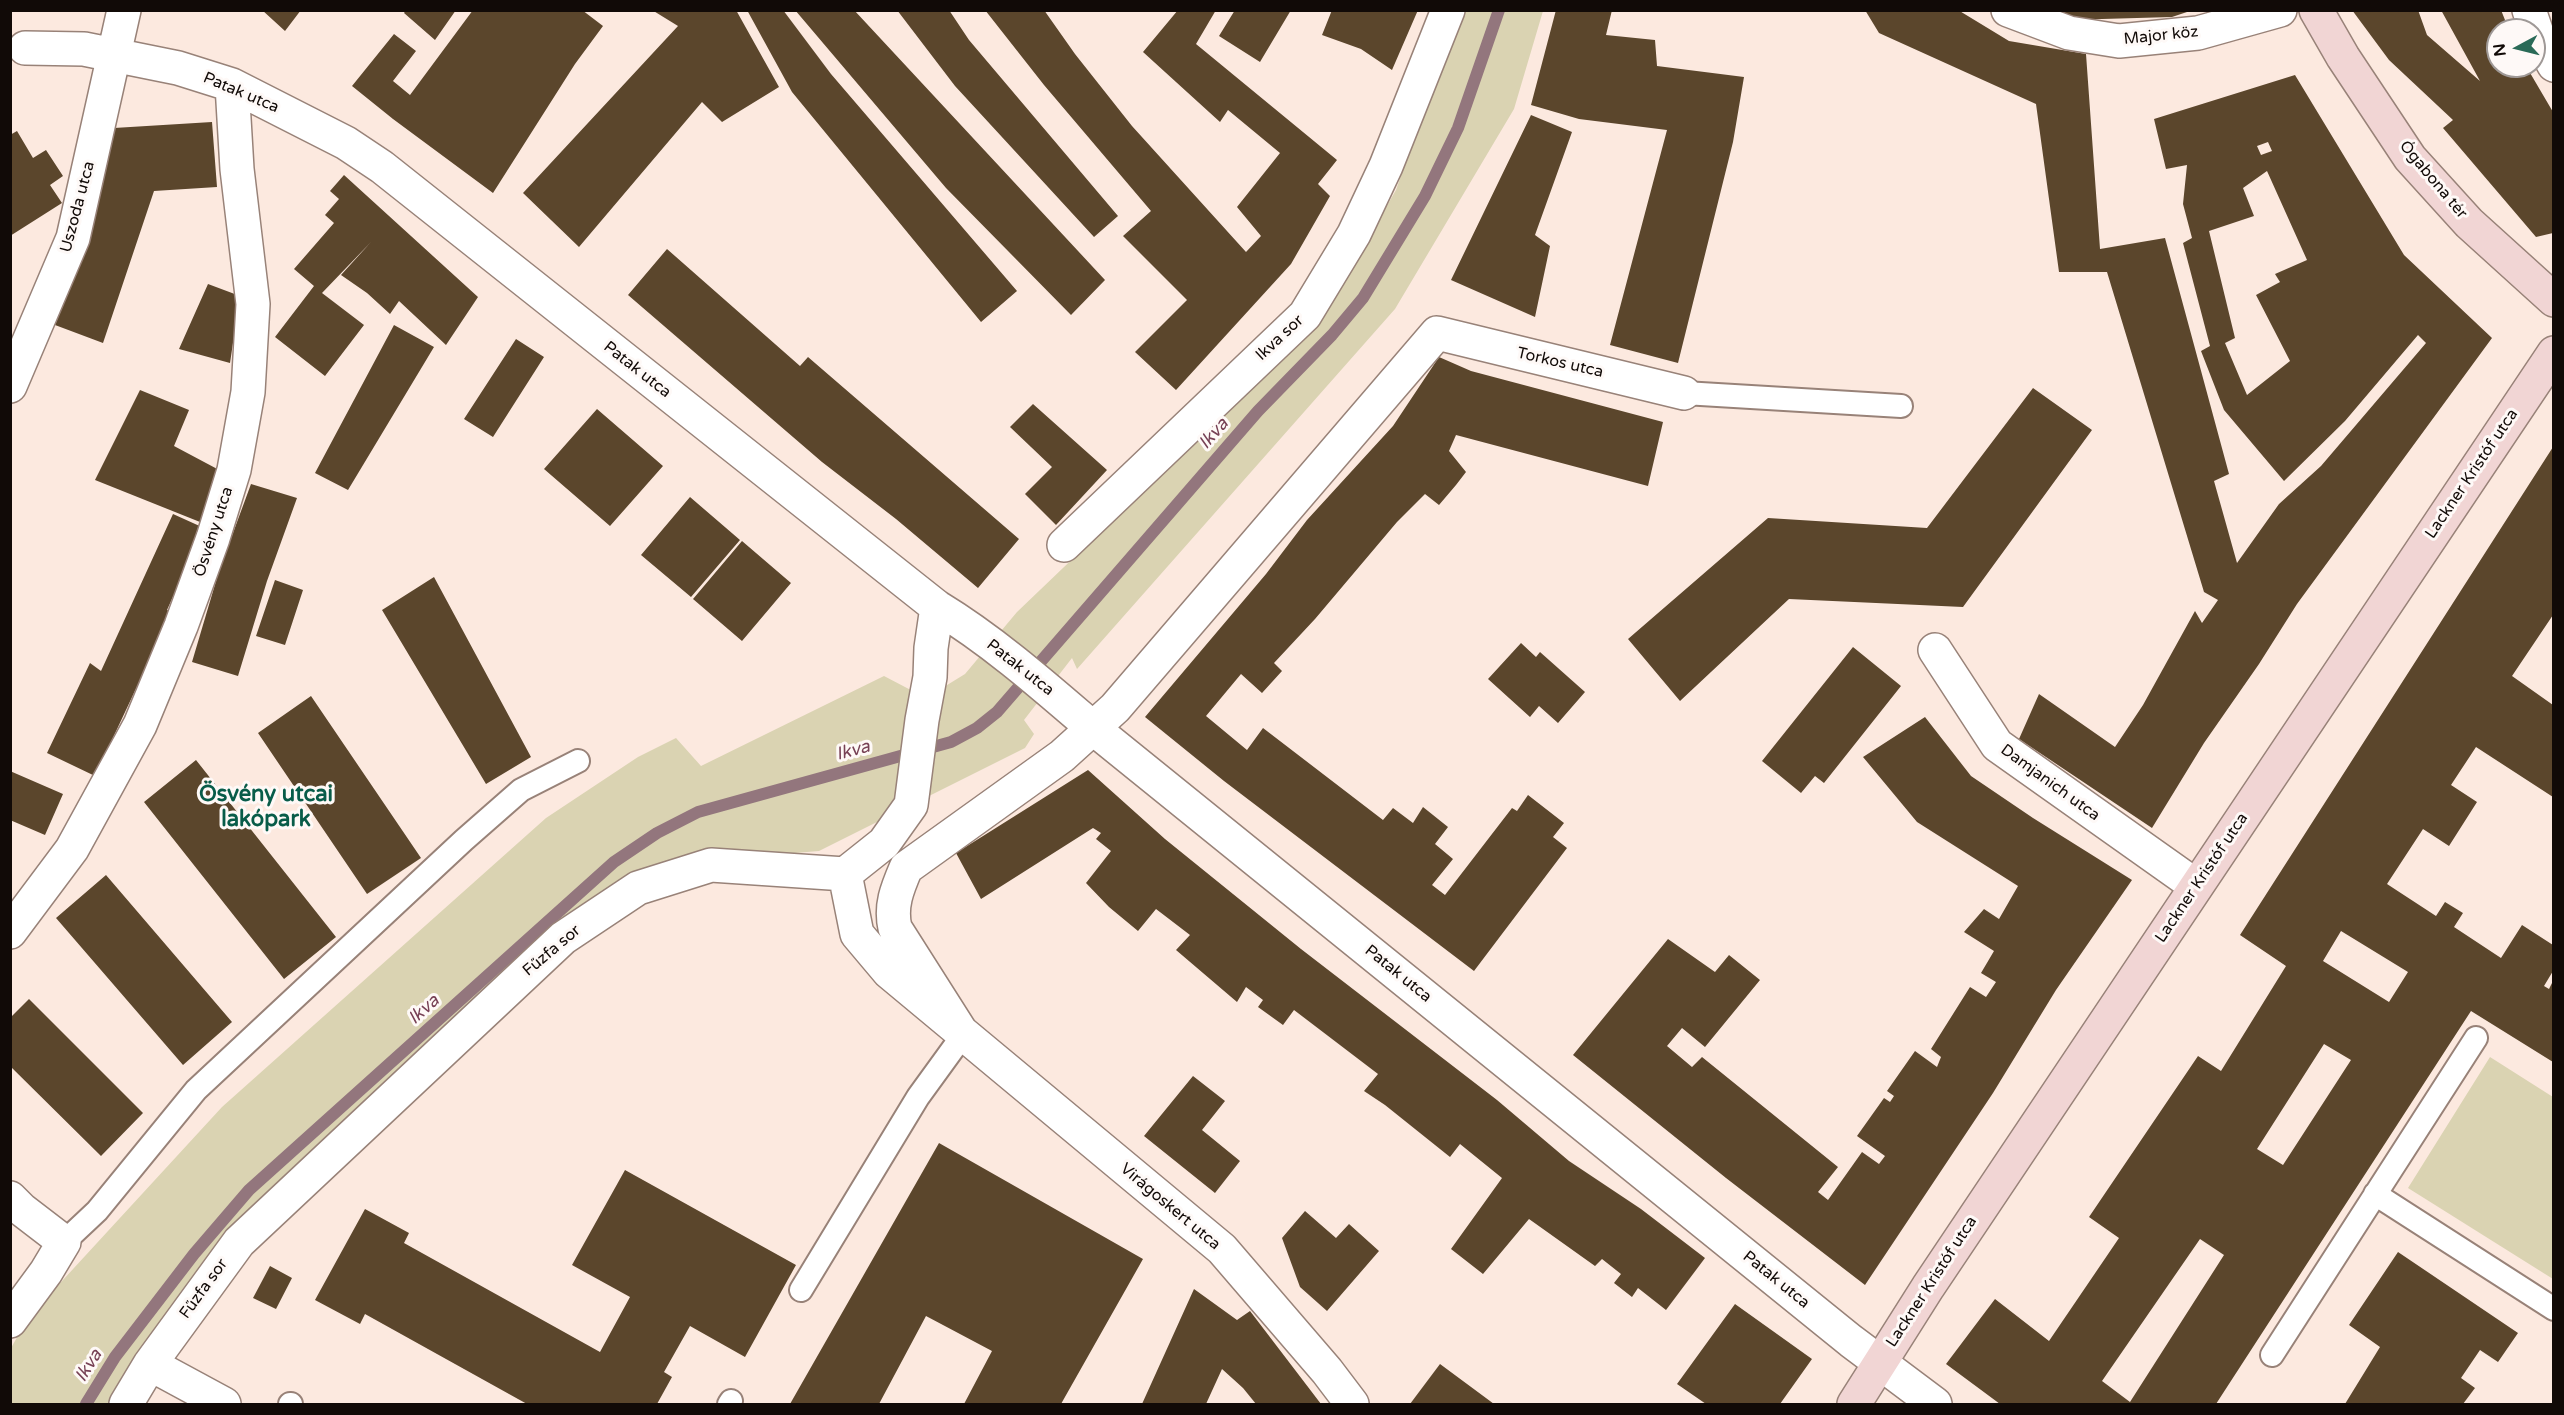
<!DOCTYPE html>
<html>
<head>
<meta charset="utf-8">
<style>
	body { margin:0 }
	#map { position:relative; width:2564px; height:1415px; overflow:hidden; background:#fce9df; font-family:"Varela Round",sans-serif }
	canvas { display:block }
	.frame { position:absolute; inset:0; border:12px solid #110a07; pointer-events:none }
	.north { position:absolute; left:2486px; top:18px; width:60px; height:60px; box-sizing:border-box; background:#fef9f7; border:2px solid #9f9997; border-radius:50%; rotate:263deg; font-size:16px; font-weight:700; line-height:24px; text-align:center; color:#110a07 }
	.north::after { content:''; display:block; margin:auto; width:21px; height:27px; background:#2a6a57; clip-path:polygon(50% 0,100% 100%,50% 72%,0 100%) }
</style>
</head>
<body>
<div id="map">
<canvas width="2564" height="1415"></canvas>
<div class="frame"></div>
<div class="north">N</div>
</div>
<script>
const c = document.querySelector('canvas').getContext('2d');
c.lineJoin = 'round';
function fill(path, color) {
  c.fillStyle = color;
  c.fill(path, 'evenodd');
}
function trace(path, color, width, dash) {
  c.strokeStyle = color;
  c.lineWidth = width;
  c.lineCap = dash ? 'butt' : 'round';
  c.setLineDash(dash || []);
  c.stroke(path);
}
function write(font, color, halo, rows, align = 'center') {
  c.font = font + ' "Varela Round",sans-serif';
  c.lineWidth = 6;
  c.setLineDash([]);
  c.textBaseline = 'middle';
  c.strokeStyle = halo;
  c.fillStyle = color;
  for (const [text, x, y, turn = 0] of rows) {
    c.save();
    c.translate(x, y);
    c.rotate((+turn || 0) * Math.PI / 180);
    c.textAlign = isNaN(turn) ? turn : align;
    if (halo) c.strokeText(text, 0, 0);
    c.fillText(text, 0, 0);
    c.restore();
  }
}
const green = new Path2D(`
	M1459 11H1543L1514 109 1395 309 1077 669 1072 658 1024 720 1034 734 1025 748 819 851 698 861 627 888 216 1277 118 1404H11V1348L28 1318 222 1107 546 818 638 757 676 738 701 766 884 676 926 698 965 674 1017 612 1320 322 1396 190Z
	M2490 1057 2553 1097V1279L2408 1188Z`);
const stream = new Path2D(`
	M86 1404 115 1357 194 1254 249 1190 614 862 657 833 698 812 951 742 977 728 997 712 1258 411 1332 335 1363 298 1425 196 1458 128 1499 10`);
const building = new Path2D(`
	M262 10H301L285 31Z
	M406 10H456L435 40 404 13Z
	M473 10H582L603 26 575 64 493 193 393 119 352 86 394 34 416 51 393 81 410 95Z
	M652 10H736L779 87 722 122 702 102 579 247 523 193 678 26Z
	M747 10H783L831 74 1017 291 981 322 792 92Z
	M795 10H854L1105 280 1071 315 946 188Z
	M897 10H949L969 40 1118 216 1094 237 955 86Z
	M985 10H1044L1075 54 1132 126 1246 252 1261 236 1237 207 1280 153 1228 110 1220 122 1143 52 1178 10H1216L1196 44 1337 160 1318 184 1330 196 1291 264 1176 390 1135 352 1187 300 1123 236 1151 211 1044 85Z
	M1235 10H1291L1260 62 1219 36Z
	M1332 10H1418L1392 70 1361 49 1322 35Z
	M1556 10H1612L1606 35 1655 40 1657 66 1744 77 1733 142 1678 363 1610 345 1667 130 1579 119 1531 105Z
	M1865 10H1958L2009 41 2086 54 2100 249 2165 238 2229 474 2214 481 2237 563 2279 504 2321 466 2426 343 2418 335 2345 421 2284 481 2224 410 2201 351 2210 346 2183 243 2192 238 2183 204 2187 165 2166 169 2154 119 2295 75 2404 255 2492 338 2297 604 2259 664 2204 743 2152 828 2019 739 2039 694 2115 747 2143 705 2195 611 2202 623 2218 600 2204 592 2107 272H2059L2036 104 1879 33ZM2268 142 2272 151 2261 155 2257 146ZM2267 171 2307 260 2275 274 2280 282 2256 295 2290 361 2247 395 2225 343 2235 338 2209 231 2254 216 2243 188Z
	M2032 10H2189L2190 11 2172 17 2067 20Z
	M2352 10H2418L2427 35 2480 81 2441 10H2501L2509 30H2498V66H2526L2553 112V233L2536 237 2443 128 2453 120 2389 60Z
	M1531 115 1572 132 1535 235 1550 246 1535 317 1451 280Z
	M212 122 217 187 154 191 103 343 55 325 88 245 114 128Z
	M17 131 33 158 46 150 63 176 50 185 62 203 10 236V135Z
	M344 175 478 297 446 345 399 301 390 314 367 293 341 275 371 242 322 293 364 325 325 376 275 337 314 286 294 269 334 223 325 215 339 199 330 191Z
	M667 249 800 366 808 357 1019 539 978 588 896 519 822 462 628 295Z
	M208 284 240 296 230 363 179 349Z
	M394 325 434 347 348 490 315 473Z
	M516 339 544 357 493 437 464 419Z
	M1439 357 1471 371 1663 422 1648 486 1456 435 1449 451 1466 472 1456 485 1439 505 1425 494 1397 522 1315 619 1274 663 1282 671 1262 693 1241 674 1206 716 1247 750 1263 728 1383 820 1393 808 1413 823 1423 807 1448 827 1435 844 1453 859 1432 885 1445 895 1512 808 1517 811 1528 795 1564 823 1553 837 1567 848 1474 971 1224 781 1145 717 1266 574 1307 520 1393 426Z
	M2033 388 2092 430 1963 607 1789 599 1680 701 1628 639 1768 518 1927 528Z
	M140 390 189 410 174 446 221 471 205 524 95 480Z
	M1033 404 1107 470 1056 525 1025 494 1052 467 1010 427Z
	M597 409 663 466 610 526 544 469Z
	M2553 447V615L2512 676 2553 705V797L2476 747 2451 785 2477 802 2449 846 2423 829 2387 884 2436 916 2445 902 2463 913 2454 927 2501 958 2522 925 2553 945V971L2544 986 2549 989 2553 981V1062L2471 1011 2216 1404H2000L1946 1364 1995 1299 2049 1341 2119 1238 2089 1217 2198 1056 2221 1071 2286 966 2240 935ZM2341 931 2408 972 2389 1002 2323 961ZM2324 1044 2351 1060 2283 1165 2257 1149ZM2200 1239 2224 1255 2130 1402 2102 1381Z
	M251 484 297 498 267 581 238 676 192 662 219 571Z
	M690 497 740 540 691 597 641 555Z
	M173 514 204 528 167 610 172 612 95 776 47 753 90 663 101 671Z
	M742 541 791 583 742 641 693 599Z
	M434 577 531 757 486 784 382 610Z
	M275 580 303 590 285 645 256 636Z
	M1521 643 1536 657 1540 652 1585 692 1558 723 1539 706 1530 717 1488 679Z
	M1853 647 1901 686 1824 783 1815 776 1801 793 1762 761Z
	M311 696 421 858 367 894 258 733Z
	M1925 717 1971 776 2033 818 2132 880 2056 990 1993 1093 1865 1285 1726 1178 1573 1055 1668 939 1715 972 1729 955 1760 980 1705 1047 1682 1028 1667 1046 1692 1067 1702 1057 1838 1167 1818 1192 1828 1200 1862 1152 1879 1164 1885 1156 1857 1136 1884 1098 1890 1102 1894 1096 1887 1091 1915 1051 1937 1067 1941 1057 1931 1049 1970 987 1986 997 1996 982 1981 973 1994 951 1964 932 1984 909 1999 919 2018 886 1917 822 1863 757Z
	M196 760 336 937 284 979 144 802Z
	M1088 770 1165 839 1301 949 1497 1100 1569 1161 1641 1209 1705 1258 1666 1310 1638 1288 1632 1297 1614 1283 1621 1274 1602 1259 1595 1266 1529 1219 1483 1274 1451 1249 1502 1178 1460 1144 1450 1157 1385 1105 1364 1091 1378 1074 1294 1010 1283 1025 1258 1007 1263 1000 1246 987 1237 1002 1176 950 1190 935 1156 909 1138 931 1109 907 1086 883 1111 851 1096 839 1101 833 1093 828 981 899 956 853Z
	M10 771 63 794 45 835 10 820Z
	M106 875 232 1022 183 1065 56 918Z
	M29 999 143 1113 101 1156 10 1066V1018Z
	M1193 1076 1225 1101 1202 1130 1240 1161 1215 1193 1144 1136Z
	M939 1143 1143 1259 1061 1404H964L992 1351 926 1316 879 1404H790Z
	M625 1170 796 1265 745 1357 690 1326 664 1372 672 1377 657 1404H527L365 1314 360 1324 315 1300 365 1209 409 1233 404 1243 600 1352 630 1297 572 1265Z
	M1305 1211 1336 1238 1349 1224 1379 1251 1327 1311 1300 1287 1282 1238Z
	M2398 1252 2518 1333 2498 1362 2480 1350 2461 1378 2475 1388 2463 1404H2345L2380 1347 2349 1325Z
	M270 1266 292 1278 276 1309 253 1298Z
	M1194 1289 1237 1320 1250 1311 1321 1404H1256L1243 1388 1222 1369 1206 1404H1142Z
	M1735 1304 1812 1359 1780 1404H1706L1677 1384Z
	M1440 1364 1490 1401 1494 1404H1410Z`);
const lane = new Path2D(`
	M1684 393 1901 406
	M2375 1194 2554 1309
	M64 1242 97 1211 196 1090 464 840 521 790 578 761
	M801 1290 918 1097 963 1035
	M2272 1355 2476 1038
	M290 1404H291
	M729 1404 731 1401`);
const street = new Path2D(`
	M2008 10 2069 33 2119 41 2198 33 2280 10
	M2529 10 2539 39 2554 65
	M25 48 84 49 178 68 232 85 346 143 382 167 937 607C993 641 1044 686 1094 729L1851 1341 1935 1404
	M10 386 73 238 124 10
	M1064 545 1305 315 1354 234 1386 166 1448 10
	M1935 650 1997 745 2196 886
	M845 874 857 934 889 972 1222 1249 1327 1371 1352 1404
	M10 932 72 849 140 725 181 626 213 538 234 470 248 392 253 304 237 169 232 85
	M963 1035 895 928C890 906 897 889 906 868L1062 756 1115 708 1437 333 1684 393
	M10 1198 21 1209 64 1242 46 1272 10 1321
	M150 1364 224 1404
	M126 1404 150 1364 239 1242 563 938 638 888 711 865 845 874 884 843 911 805 922 720 930 677 931 648 937 607`);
const secondary = new Path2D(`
	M2316 10 2343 57 2410 158 2469 223 2554 300
	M1854 1404 1928 1287 2554 353`);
const streetNames = [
	["Major köz",2161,36,-6],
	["Patak utca",241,93,23],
	["Ógabona tér",2433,180,50],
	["Uszoda utca",78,207,-75],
	["Ikva sor",1280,338,-43],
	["Torkos utca",1560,363,13],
	["Patak utca",637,370,38],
	["Lackner Kristóf utca",2472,474,-56],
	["Ösvény utca",214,532,-72],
	["Patak utca",1020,668,38],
	["Damjanich utca",2050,783,36],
	["Lackner Kristóf utca",2202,878,-56],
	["Fűzfa sor",552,951,-40],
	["Patak utca",1398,974,39],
	["Virágoskert utca",1170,1207,40],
	["Patak utca",1776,1280,39],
	["Lackner Kristóf utca",1932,1282,-57],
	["Fűzfa sor",204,1289,-54]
];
const waterNames = [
	["Ikva",1214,434,-49],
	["Ikva",853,751,-15],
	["Ikva",424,1010,-42],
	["Ikva",89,1366,-58]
];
const districtNames = [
	["Ösvény utcai",266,795],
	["lakópark",266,820]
];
fill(green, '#dad3b2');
trace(stream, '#93767d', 12);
fill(building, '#5b462c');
trace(lane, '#988278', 26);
trace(street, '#988278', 36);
trace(secondary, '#988278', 36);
trace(lane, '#fff', 22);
trace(street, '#fff', 33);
trace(secondary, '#f1d5d4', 33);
write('16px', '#110a07', '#fef9f7', streetNames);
write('italic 18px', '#774155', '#fef9f7', waterNames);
write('bold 22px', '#085c49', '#fef9f7', districtNames);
</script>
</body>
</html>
